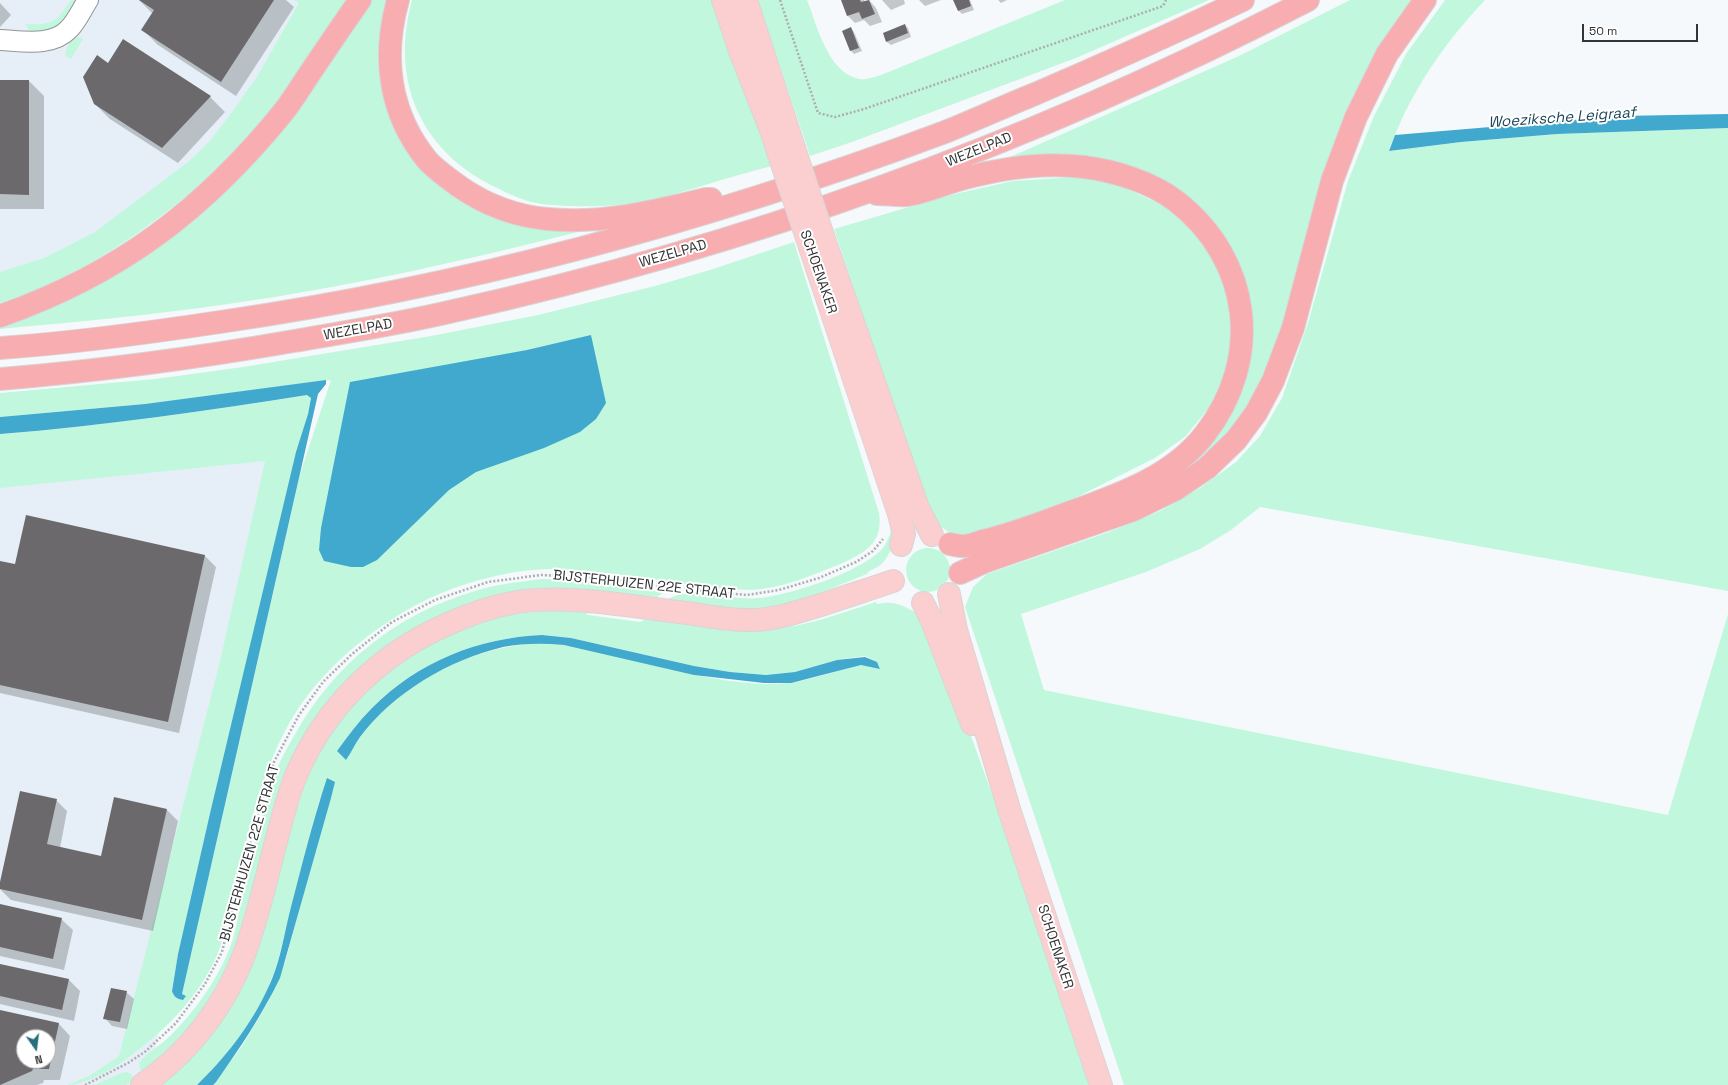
<!DOCTYPE html>
<html>
<head>
<meta charset="utf-8">
<style>
	body { margin:0 }
	#map { position:relative; width:1728px; height:1085px; overflow:hidden; background:#f6f9fc; font-family:"Space Grotesk",sans-serif }
	canvas { display:block }
	.north { position:absolute; left:16px; top:1029px; width:40px; height:40px; box-sizing:border-box; background:#fff; border:1px solid #adaeae; border-radius:50%; rotate:166deg; font-size:11px; font-weight:700; line-height:16px; text-align:center; color:#333435 }
	.north::after { content:''; display:block; margin:auto; width:14px; height:18px; background:#276f7b; clip-path:polygon(50% 0,100% 100%,50% 72%,0 100%) }
	.scale { position:absolute; left:1582px; top:24px; width:116px; height:18px; box-sizing:border-box; border:2px solid #333435; border-top:0; padding-left:5px; font-size:12px; line-height:14px; white-space:nowrap; color:#333435; -webkit-text-stroke:3px #fff; paint-order:stroke }
</style>
</head>
<body>
<div id="map">
<canvas width="1728" height="1085"></canvas>
<div class="north">N</div>
<div class="scale">50 m</div>
</div>
<script>
const c = document.querySelector('canvas').getContext('2d');
c.lineJoin = 'round';
function fill(path, color) {
  c.fillStyle = color;
  c.fill(path, 'evenodd');
}
function trace(path, color, width, dash) {
  c.strokeStyle = color;
  c.lineWidth = width;
  c.lineCap = dash ? 'butt' : 'round';
  c.setLineDash(dash || []);
  c.stroke(path);
}
function write(font, color, halo, rows, align = 'center') {
  c.font = font + ' "Space Grotesk",sans-serif';
  c.lineWidth = 4;
  c.setLineDash([]);
  c.textBaseline = 'middle';
  c.strokeStyle = halo;
  c.fillStyle = color;
  for (const [text, x, y, turn = 0] of rows) {
    c.save();
    c.translate(x, y);
    c.rotate((+turn || 0) * Math.PI / 180);
    c.textAlign = isNaN(turn) ? turn : align;
    if (halo) c.strokeText(text, 0, 0);
    c.fillText(text, 0, 0);
    c.restore();
  }
}
const built = new Path2D(`
	M0 0H333L180 185 0 285Z
	M298 422 147 1085H0V444ZM24 1037H48V1061H24Z`);
const green = new Path2D(`
	M71 0H79C63 22 59 31 30 32L25 24C52 25 56 23 71 0Z
	M294 0H350C324 36 300 74 273 109 266 119 257 127 249 136 187 205 89 276 0 303V272L44 258 95 232 188 162 210 141 238 104 258 75 299 3Z
	M363 0H388L398 126 507 220 553 230H586C468 260 349 287 228 304 153 315 76 322 0 329V324L222 185Z
	M412 0H714L772 166C749 172 727 178 705 185 675 194 647 204 616 205 594 207 553 207 531 202 516 198 501 190 487 183 417 145 391 76 412 0Z
	M758 0H807C817 25 828 74 860 79 867 80 874 77 881 75L1065 0H1209L1076 58 852 142 810 156Z
	M1350 0H1419L1312 245 1250 414 1207 458 1178 474 1208 445 1231 414 1247 378 1253 335 1250 301 1238 266 1221 233 1189 199 1008 158 1239 56Z
	M1445 0H1485C1450 37 1418 81 1398 128 1395 136 1390 144 1389 151L1461 142 1557 134 1728 128V591L1260 507 1231 530 1200 549 1146 572 1021 614 1044 690 1668 815 1728 614V1085H1124L965 607 973 587 987 574 1106 533 1160 511 1200 488 1236 462 1260 436 1282 398 1308 323 1348 181 1374 116 1406 54Z
	M80 37 83 39 71 59 68 58 65 54C68 46 69 39 80 37Z
	M1076 177 1117 184 1174 211 1198 232 1220 264 1235 330 1228 370 1212 404 1185 437 1155 458 1059 506 969 539 949 532 935 523 927 509 834 229 950 195 1013 181Z
	M794 242 879 513C884 544 863 554 838 565 817 573 795 583 773 587 748 593 720 588 694 585 648 579 599 570 553 569 511 569 459 583 422 602 366 631 313 676 284 733 255 789 245 852 228 912 225 924 224 938 219 950 203 992 168 1028 133 1054 118 1066 87 1085 67 1085L89 1076 119 1056 220 661 265 461 0 488V434C103 426 205 411 307 395L311 397 308 414 297 451 211 809 178 954 172 991 183 1000 186 996 182 994 300 474 331 380 145 404 0 417V393L155 379 243 367 431 336 538 315 655 286 710 270Z
	M816 277 857 396 896 518C898 532 892 556 880 565 876 569 870 569 867 574 831 588 793 607 754 610 725 612 697 604 668 602L667 600C686 585 734 601 759 598 790 595 862 572 883 548 886 544 888 538 890 534 894 522 880 484 876 470 856 407 835 344 814 281Z
	M906 570a22 22 0 1 1 44 0a22 22 0 1 1-44 0Z
	M542 579C582 580 623 583 663 593L657 597 608 592 604 594 562 592 362 667 344 683 323 711 238 949 215 994 175 1046 141 1074 139 1063C147 1052 160 1046 170 1036 194 1012 216 982 229 950 236 934 238 914 242 897 252 855 261 813 276 772 280 760 287 748 294 736 334 664 396 614 475 591 497 584 519 582 542 579Z
	M876 602 877 604C897 600 902 606 919 614L967 725 1024 882 1093 1085H213L242 1046 267 1004 285 962 310 871 321 795C309 835 299 877 289 918 282 942 278 968 267 990 251 1025 225 1058 197 1085H160C177 1066 194 1046 210 1027 223 1012 237 998 245 980 251 968 255 954 259 941 275 894 286 845 301 797 329 708 408 637 500 617 527 611 555 611 583 610L588 615 640 622 646 619 769 629C806 627 841 613 876 602ZM542 635 571 638 694 666 730 672 766 675 795 672 837 660 865 656 877 662 880 669C874 667 866 664 860 665 854 666 848 669 842 670 817 677 792 685 765 684 696 682 632 654 564 645 492 635 403 679 360 737 355 744 351 753 346 760L337 751C349 736 359 721 372 708 418 662 477 638 542 635Z
	M127 1072 132 1075 134 1080 126 1085H95L121 1073Z`);
const water = new Path2D(`
	M1728 114V128L1557 134 1461 142 1389 151 1395 135 1621 116Z
	M591 335 606 403 596 419 580 432 544 448 476 472 449 490 377 560 363 567H351L324 561 319 550 321 528 350 382 527 350Z
	M326 380V384L318 394 182 994 186 996 183 1000C177 999 174 997 172 991L178 954 211 809 296 452 308 414 311 398 307 395C205 411 103 426 0 434V417L145 404Z
	M542 635 571 638 694 666 730 672 766 675 795 672 837 660 865 657 877 662 880 669 861 665 791 683H764L694 675 564 645C544 643 523 643 503 647 449 660 394 692 360 737 355 744 351 753 346 760L337 751C348 736 359 721 372 708 418 662 477 638 542 635Z
	M327 778 335 782 331 798 280 978C262 1015 240 1048 216 1082L213 1085H197C225 1058 251 1025 267 990 279 967 283 940 289 915 301 869 312 823 327 778Z`);
const shadow = new Path2D(`
	M139 0H286L294 7 236 96 158 45 143 30 153 14Z
	M842 0H864L865 2 869 0 876 8 882 22 870 26 864 20 855 23 848 16Z
	M882 0H904L905 4 891 10Z
	M919 0H941L925 6Z
	M954 0H970L974 10 962 14 959 11Z
	M998 0H1007L1001 3Z
	M0 3 11 15 0 27Z
	M905 25 908 28 911 37 891 45 887 42 884 33Z
	M851 28 854 32 862 51 854 54 851 51Z
	M124 41 210 97 225 112 178 163 110 119 95 104 108 64Z
	M0 81H29L44 96V209H0Z
	M205 556 216 567 179 733 0 693V562L15 565Z
	M56 800 67 811 60 848 102 857 167 810 178 821 153 931 11 900 0 889Z
	M0 905 61 919 73 930 64 970 0 956Z
	M0 965 69 980 80 991 74 1021 0 1004Z
	M126 992 134 999 127 1029 112 1026 105 1018Z
	M0 1011 59 1024 70 1036 60 1080H44L43 1083 37 1085H0ZM24 1037H48V1061H24Z`);
const building = new Path2D(`
	M139 0H274L221 82 141 30 154 10Z
	M841 0H860L861 2 869 0 875 14 862 19 859 12 847 16Z
	M953 0H969L971 6 958 11Z
	M905 24 908 33 886 42 883 33Z
	M851 27 859 48 850 51 842 31Z
	M123 39 211 96 162 148 94 104 83 77 97 55 108 63Z
	M0 80H29V195L0 194Z
	M26 515 205 555 168 722 0 685V561L15 564Z
	M20 791 57 799 47 844 101 856 114 797 167 809 142 920 0 889V882Z
	M0 904 62 918 53 959 0 947Z
	M0 964 69 979 62 1010 0 996Z
	M111 988 127 991 120 1022 103 1019Z
	M0 1010 59 1023 49 1069H33L32 1071 0 1085ZM24 1037H48V1061H24Z`);
const path = new Path2D(`
	M780 0 818 113 835 117 864 109 1163 6 1166 0
	M85 1085 128 1063 146 1051 176 1023 205 984 222 952 241 876 274 762 299 715 323 682 351 655 392 622 435 600 488 582 541 575 601 578 671 588 747 595 779 590 819 578 856 562 873 551 883 539`);
const minor = new Path2D(`
	M0 40C23 41 52 47 69 29 77 21 82 9 88 0`);
const major = new Path2D(`
	M723 0 740 51 772 133 778 152
	M746 0 794 148
	M825 242 918 508 932 535
	M810 247 899 514 904 534 901 545
	M949 594 956 630 1009 809 1101 1085
	M923 603 932 621 972 724
	M142 1085C188 1054 226 1005 245 952 258 916 267 875 277 838 283 816 288 794 297 773 326 706 381 653 448 624 470 614 493 606 517 602 571 594 633 607 687 613 708 616 732 621 754 620 778 619 801 611 824 604 847 596 870 589 893 581`);
const highway = new Path2D(`
	M398 0C382 57 389 113 427 160 436 170 449 179 460 187 486 205 516 216 547 219 602 224 653 212 706 199H711
	M877 194C887 194 898 196 907 195 924 193 948 182 965 178 1003 168 1045 162 1084 167 1115 171 1151 182 1176 201 1252 260 1263 359 1205 434 1170 480 1109 498 1057 517 1033 526 1008 535 983 541 977 543 969 546 963 546 958 546 954 545 950 544
	M0 316C120 274 205 209 285 110 294 98 302 85 310 73 327 48 343 24 360 0
	M0 348C74 343 147 333 220 322 468 286 710 220 945 132 975 120 1005 106 1035 94 1105 64 1174 33 1243 0
	M0 379C99 371 196 358 294 341 346 332 398 324 449 312 747 246 1037 141 1308 0
	M960 573 984 562 1133 510 1176 489 1207 468 1236 440 1256 413 1273 381 1293 328 1332 181 1356 117 1387 54 1425 0`);
const majorBridge = new Path2D(`
	M794 148 825 242
	M778 152 810 247`);
const streetNames = [
	["WEZELPAD",979,150,-22],
	["WEZELPAD",673,254,-16],
	["SCHOENAKER",818,272,71],
	["WEZELPAD",358,330,-10],
	["BIJSTERHUIZEN 22E STRAAT",644,585,6],
	["BIJSTERHUIZEN 22E STRAAT",250,853,-74],
	["SCHOENAKER",1055,947,72]
];
const waterNames = [
	["Woeziksche Leigraaf",1562,118,-4]
];
fill(built, '#e6eff7');
fill(green, '#c1f8dd');
fill(water, '#41a8ce');
fill(shadow, '#0003');
fill(building, '#6b696c');
trace(minor, '#929597', 22);
trace(major, '#d6d6d7', 24);
trace(highway, '#d6d6d7', 24);
trace(path, '#acaeb0', 2.5, [2, 2]);
trace(minor, '#fff', 20);
trace(major, '#fbced0', 22);
trace(highway, '#f8adb0', 22);
trace(majorBridge, '#d6d6d7', 24, []);
trace(majorBridge, '#fbced0', 22);
write('14px', '#333435', '#fff', streetNames);
write('italic 15px', '#1b4758', '#fff', waterNames);
</script>
</body>
</html>
